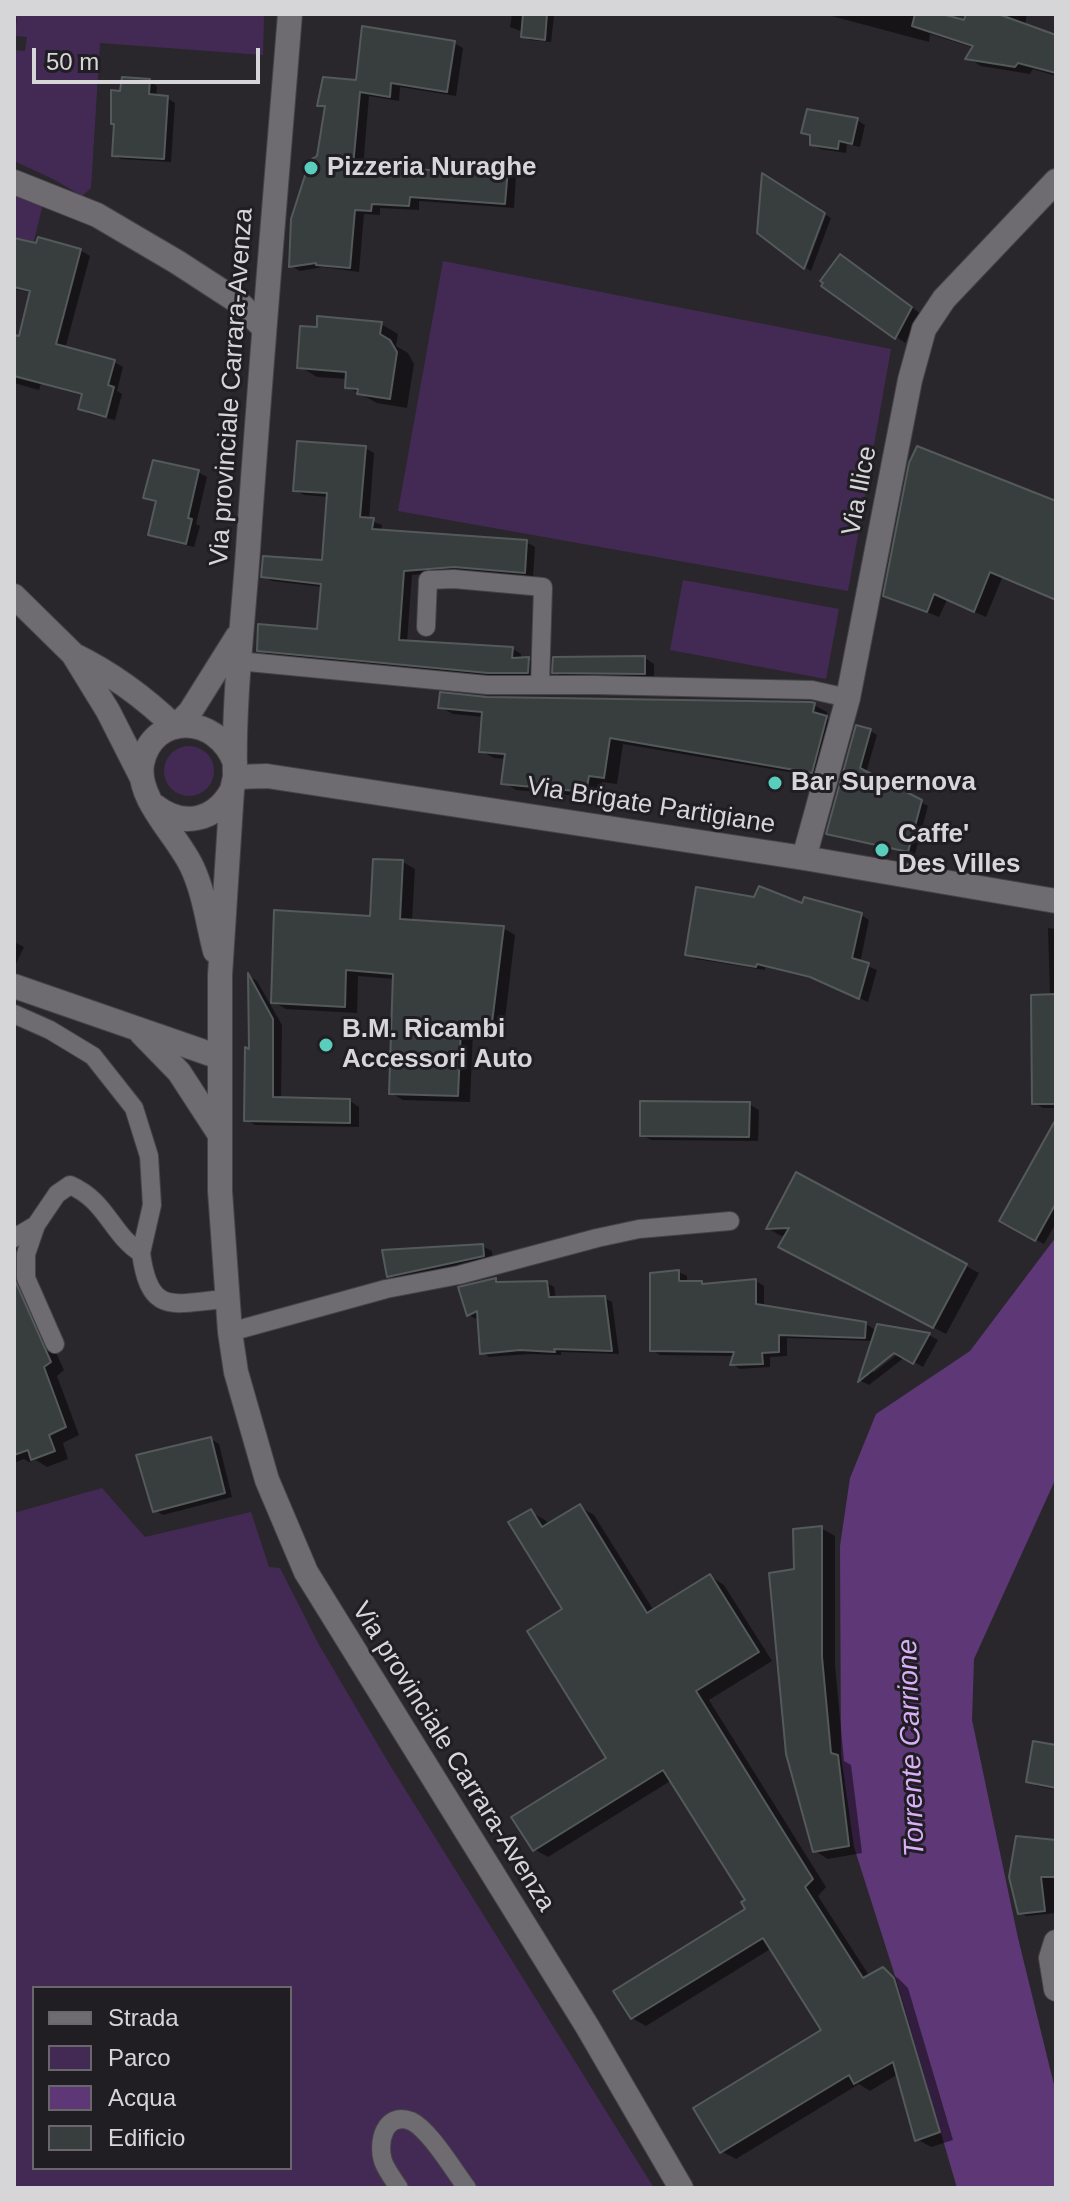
<!DOCTYPE html>
<html>
<head>
<meta charset="utf-8">
<style>
	body { margin:0 }
	#map { position:relative; width:1070px; height:2202px; overflow:hidden; background:#2a272c; font-family:Arial,sans-serif }
	canvas { display:block }
	.frame { position:absolute; inset:0; border:16px solid #d6d5d8; pointer-events:none }
	.legend { position:absolute; left:32px; top:1986px; width:260px; height:184px; box-sizing:border-box; background:#201e22; border:2px solid #69676b; margin:0; padding:10px 14px; list-style:none; font-size:24px; color:#d6d5d8 }
	.legend li { display:flex; align-items:center; gap:16px; height:40px }
	.legend b { width:40px; border:2px solid #69676b }
	.scale { position:absolute; left:32px; top:48px; width:228px; height:36px; box-sizing:border-box; border:4px solid #d6d5d8; border-top:0; padding-left:10px; font-size:24px; line-height:28px; white-space:nowrap; color:#d6d5d8; -webkit-text-stroke:6px #201e22; paint-order:stroke }
</style>
</head>
<body>
<div id="map">
<canvas width="1070" height="2202"></canvas>
<div class="frame"></div>
<ul class="legend">
<li><b style="height:10px;background:#6e6b71"></b>Strada</li>
<li><b style="height:22px;background:#432a55"></b>Parco</li>
<li><b style="height:22px;background:#5e3777"></b>Acqua</li>
<li><b style="height:22px;background:#383e3d"></b>Edificio</li>
</ul>
<div class="scale">50 m</div>
</div>
<script>
const c = document.querySelector('canvas').getContext('2d');
c.lineJoin = 'round';
function fill(path, color) {
  c.fillStyle = color;
  c.fill(path, 'evenodd');
}
function trace(path, color, width, dash) {
  c.strokeStyle = color;
  c.lineWidth = width;
  c.lineCap = dash ? 'butt' : 'round';
  c.setLineDash(dash || []);
  c.stroke(path);
}
function write(font, color, halo, rows, align = 'center') {
  c.font = font + ' Arial,sans-serif';
  c.lineWidth = 6;
  c.setLineDash([]);
  c.textBaseline = 'middle';
  c.strokeStyle = halo;
  c.fillStyle = color;
  for (const [text, x, y, turn = 0] of rows) {
    c.save();
    c.translate(x, y);
    c.rotate((+turn || 0) * Math.PI / 180);
    c.textAlign = isNaN(turn) ? turn : align;
    if (halo) c.strokeText(text, 0, 0);
    c.fillText(text, 0, 0);
    c.restore();
  }
}
const green = new Path2D(`
	M14 14H264L263 55 100 43 91 188 82 196 53 179 14 161V50L25 51 27 37 15 36 17 19Z
	M14 191 43 204 33 244 14 240Z
	M443 261 891 349 848 591 398 511Z
	M683 580 839 609 826 679 670 650Z
	M164 771a25 25 0 1 1 50 0a25 25 0 1 1-50 0Z
	M102 1488 145 1537 251 1512 269 1567 280 1568 318 1643 388 1762 654 2188H14V1513ZM34 1988H290V2168H34Z`);
const water = new Path2D(`
	M1056 1237V1478L974 1659 972 1720 1018 1938 1056 2093V2188H957L896 1979 854 1847 841 1755 840 1546 850 1478 876 1414 970 1351Z`);
const shadow = new Path2D(`
	M512 14 554 16 551 42 530 40 523 36V32L510 27Z
	M824 14H939L967 23 969 14H1027L1025 26 1056 37V76L1033 69 1030 74 981 66 968 58 974 48 930 34 929 42Z
	M454 43 463 48 456 96 400 87 399 101 369 96 363 168 450 173 507 171 516 176 514 208 419 201V210L380 208V215L364 214 359 272 323 267 300 271 291 266 319 158 327 109 319 105 357 82Z
	M149 81 157 86 156 97 167 98 175 103 171 162 121 159 114 155 122 93Z
	M857 120 865 125 860 147 847 144 846 153 820 149 812 144V138L803 132Z
	M826 215 831 218 811 271 806 268Z
	M14 240 80 250 90 256 65 349 114 362 123 367 117 391 122 394 115 420 89 414 80 408 83 396 41 384 39 390 14 383V338L21 339 32 293 14 289Z
	M850 262 921 314 905 343 824 285Z
	M381 324 398 334 396 346 408 353 414 364 407 408 377 403 347 387 348 379 317 377 299 366Z
	M365 448 374 453 369 520 382 525 381 532 526 542 535 547 533 577 464 571 412 575 407 642 513 649 521 654V660L528 659 537 664V677H498L268 655 259 650 318 631 323 587 272 581 263 576 324 562 329 497 304 495 295 490Z
	M154 462 198 472 207 477 196 524 200 526 194 547 159 539 150 534 158 503 145 497Z
	M1056 503V600L1002 578 986 617 947 600 939 617 885 595Z
	M645 658 654 664V678L564 677 554 672Z
	M487 699 814 705 827 712 826 718 839 725 825 778 623 744 617 784 602 782 599 798 516 790 504 782 506 759 494 758 481 751 484 717 453 714 440 707Z
	M870 731 877 735 866 773 928 806 915 854 836 837 828 833Z
	M403 862 415 869 412 921 503 928 515 935 503 1036 473 1033 470 1102 403 1100 391 1093 395 979 358 976 357 1013 286 1009 273 1002 372 918Z
	M804 905 861 915 869 920 860 963 877 970 868 1002 821 981 765 967V970L696 959 688 954Z
	M1048 928 1056 929V1108H1043L1034 1103 1050 996Z
	M14 942 24 947 14 968Z
	M250 977 257 981 282 1025 281 1100 350 1101 359 1107V1127L255 1125 246 1119 251 1052Z
	M749 1104 759 1110 758 1141 651 1140 642 1135Z
	M1056 1123V1223L1044 1244 1002 1220Z
	M797 1174 979 1273 946 1334 794 1254 787 1235 781 1236 769 1229Z
	M482 1246 492 1251 493 1260 398 1281 389 1275Z
	M679 1272 687 1276V1283L706 1285 756 1281 764 1286V1307L866 1324 877 1331 879 1326 929 1335 938 1340 923 1367 905 1357 869 1385 861 1381 874 1341 787 1338V1356L770 1357V1367L740 1369 732 1364 735 1356 660 1355 652 1350ZM901 1346 904 1349 873 1373V1368Z
	M496 1280 503 1284 547 1283 554 1287 556 1299 604 1298 612 1302 619 1354 561 1352V1355L529 1354 489 1357 482 1352 479 1318 476 1319 469 1315Z
	M14 1299 38 1314 64 1370 57 1376 79 1435 63 1443 68 1459 47 1467 36 1460 29 1462 24 1459 14 1463Z
	M211 1439 219 1444 232 1497 163 1515 154 1510Z
	M580 1507 594 1515 654 1611 710 1576 724 1585 772 1661 709 1700 826 1887 818 1896 870 1977 883 1970 898 1978 908 1988 953 2140 931 2147 917 2139 898 2074 870 2091 859 2084 736 2159 721 2151 824 2031 772 1948 646 2026 632 2018 748 1910 747 1901 672 1780 548 1857 534 1849 608 1758 565 1610 531 1512 545 1520 549 1525Z
	M821 1528 835 1536V1665L844 1761 851 1765 862 1853 828 1859 815 1851 796 1571Z
	M1056 1747V1790L1037 1786 1028 1781Z
	M1056 1841V1913L1026 1916 1020 1913Z`);
const building = new Path2D(`
	M523 14H547L545 40 521 37Z
	M915 14H942L964 20 966 14H998L1056 35V73L1018 63 1015 67 965 59 973 46 912 26Z
	M362 26 455 41 447 92 391 83 390 97 360 92 353 166 449 171V163L508 169 505 204 410 197 409 206 372 204 371 211 355 210 350 268 316 265V263L289 267 291 219 310 160 317 156 325 106H317L323 77 356 80Z
	M122 77 150 79 149 94 168 96 164 159 112 156 114 124H111V90L120 91Z
	M807 109 858 118 852 144 839 141 838 149 810 145V135L801 133Z
	M762 173 825 213 804 269 757 233Z
	M38 237 81 249 56 344 115 360 108 385 114 387 106 417 78 409 82 394 14 376V335L19 336 30 291 14 287V238L36 243Z
	M840 254 912 307 895 339 821 286 823 283 820 281Z
	M317 316 382 322 380 334 390 340 397 352 390 399 357 394 358 389 345 388 346 372 297 368 300 326 317 327Z
	M297 441 366 446 360 517 374 518 372 529 527 540 525 573 454 567 404 571 399 640 513 647 512 658 529 657 528 673H488L257 651 258 624 317 629 321 584 261 577 263 556 322 560 327 493 293 491Z
	M917 446 1056 501V600L990 572 974 612 934 594 927 612 883 596 909 463Z
	M153 460 199 470 188 518 192 519 186 544 148 535 156 501 143 498Z
	M645 656V674L552 673 553 657Z
	M440 692 487 697 811 702 815 703 813 712 827 716 812 773 610 738 604 778 589 776 586 792 501 784 505 754 479 752 482 712 438 708Z
	M856 725 871 729 860 768 922 800 908 852 826 834Z
	M373 859 403 860 400 919 504 926 491 1031 461 1028 458 1096 389 1094 393 974 346 970 345 1007 271 1003 274 910 370 916Z
	M759 886 802 903 804 897 862 913 852 958 869 963 859 999 810 977 757 964 756 967 685 955 696 887 754 897Z
	M248 973 273 1019V1097L350 1099V1123L244 1121 245 1047 249 1049Z
	M1056 994V1104H1032L1031 995Z
	M640 1101 750 1102 749 1137 640 1136Z
	M1056 1119V1203L1035 1241 999 1221Z
	M796 1172 967 1264 933 1328 778 1247 789 1228 766 1229Z
	M483 1244 484 1256 387 1277 382 1250Z
	M679 1270V1281H702V1284L756 1279V1304L866 1322 865 1338 779 1335V1352L762 1353 763 1364 730 1365 734 1352 650 1351V1273Z
	M14 1278 51 1362 44 1367 66 1427 49 1435 55 1451 31 1460 28 1450 14 1455Z
	M496 1278V1282L547 1281 549 1297 605 1296 612 1351 554 1349 555 1352 520 1350 480 1354 477 1311 467 1316 458 1287Z
	M877 1324 930 1333 913 1364 894 1353 858 1382Z
	M211 1437 225 1493 153 1512 136 1455Z
	M580 1504 647 1613 710 1574 759 1652 696 1691 813 1879 805 1887 863 1978 883 1967 894 1978 940 2132 915 2141 893 2062 854 2084 849 2075 720 2153 693 2108 821 2030 763 1938 631 2019 613 1991 745 1909 741 1902 745 1900 663 1770 533 1851 511 1817 606 1758 527 1631 562 1609 508 1522 531 1509 542 1527Z
	M822 1526V1657L831 1753 838 1755 849 1846 813 1852 786 1754 769 1573 794 1569 793 1529Z
	M1033 1741 1056 1745V1788L1026 1782Z
	M1016 1836 1056 1840V1877H1041L1045 1911 1018 1914 1009 1877Z`);
const lane = new Path2D(`
	M426 627 428 580 454 579 543 587 540 685
	M238 661 487 685H596L812 690 848 698
	M14 1014 50 1030 93 1056 134 1108 149 1156 152 1205 141 1253C111 1234 107 1201 70 1185L57 1194 36 1225 14 1238
	M36 1225 26 1254V1278L55 1344
	M141 1253C150 1319 175 1302 228 1299
	M230 1332 386 1289 459 1275 597 1238 639 1229 730 1221
	M399 2188C394 2180 386 2170 383 2161 377 2142 385 2111 411 2121 429 2129 454 2171 467 2188`);
const street = new Path2D(`
	M14 182 97 215 177 262 237 301 263 327
	M235 777 267 776 804 858 1056 901
	M804 858 848 698 910 380 924 329 944 299 1056 181
	M14 986 219 1057
	M142 1034 179 1072 220 1135
	M1056 1942 1051 1958 1056 1989`);
const secondary = new Path2D(`
	M290 14C276 188 261 361 249 535 244 616 233 696 235 777L232 790 220 975V1191L230 1332 236 1372 267 1480 306 1572 587 2026 681 2188
	M14 596 73 654 108 711 142 778
	M74 655C113 674 144 697 175 727
	M175 727 190 712 237 637
	M155 806C183 828 215 821 232 790
	M215 951C208 924 204 892 192 867 178 836 136 799 142 764 152 712 218 714 235 763`);
const markers = [
	[311,168,8,"#5acebd"],
	[775,783,8,"#5acebd"],
	[882,850,8,"#5acebd"],
	[326,1045,8,"#5acebd"]
];
const poiNames = [
	["Pizzeria Nuraghe",327,168],
	["Bar Supernova",791,783],
	["Caffe'",898,835],
	["Des Villes",898,865],
	["B.M. Ricambi",342,1030],
	["Accessori Auto",342,1060]
];
const streetNames = [
	["Via provinciale Carrara-Avenza",232,387,-86],
	["Via Ilice",860,491,-79],
	["Via Brigate Partigiane",651,806,9],
	["Via provinciale Carrara-Avenza",453,1757,58]
];
const waterNames = [
	["Torrente Carrione",912,1748,-92]
];
fill(green, '#432a55');
fill(water, '#5e3777');
fill(shadow, '#0007');
fill(building, '#383e3d');
trace(building, '#535a59', 2);
trace(lane, '#464348', 20);
trace(street, '#464348', 26);
trace(secondary, '#464348', 26);
trace(lane, '#6e6b71', 18);
trace(street, '#6e6b71', 24);
trace(secondary, '#6e6b71', 24);
for (const [x, y, r, color] of markers) {
  const dot = new Path2D();
  dot.arc(x, y, r, 0, 2 * Math.PI);
  c.fillStyle = color;
  c.fill(dot);
  trace(dot, '#201e22', 3);
}
write('bold 26px', '#d6d5d8', '#201e22', poiNames, 'left');
write('26px', '#d6d5d8', '#201e22', streetNames);
write('italic 28px', '#daaef9', '#201e22', waterNames);
</script>
</body>
</html>
